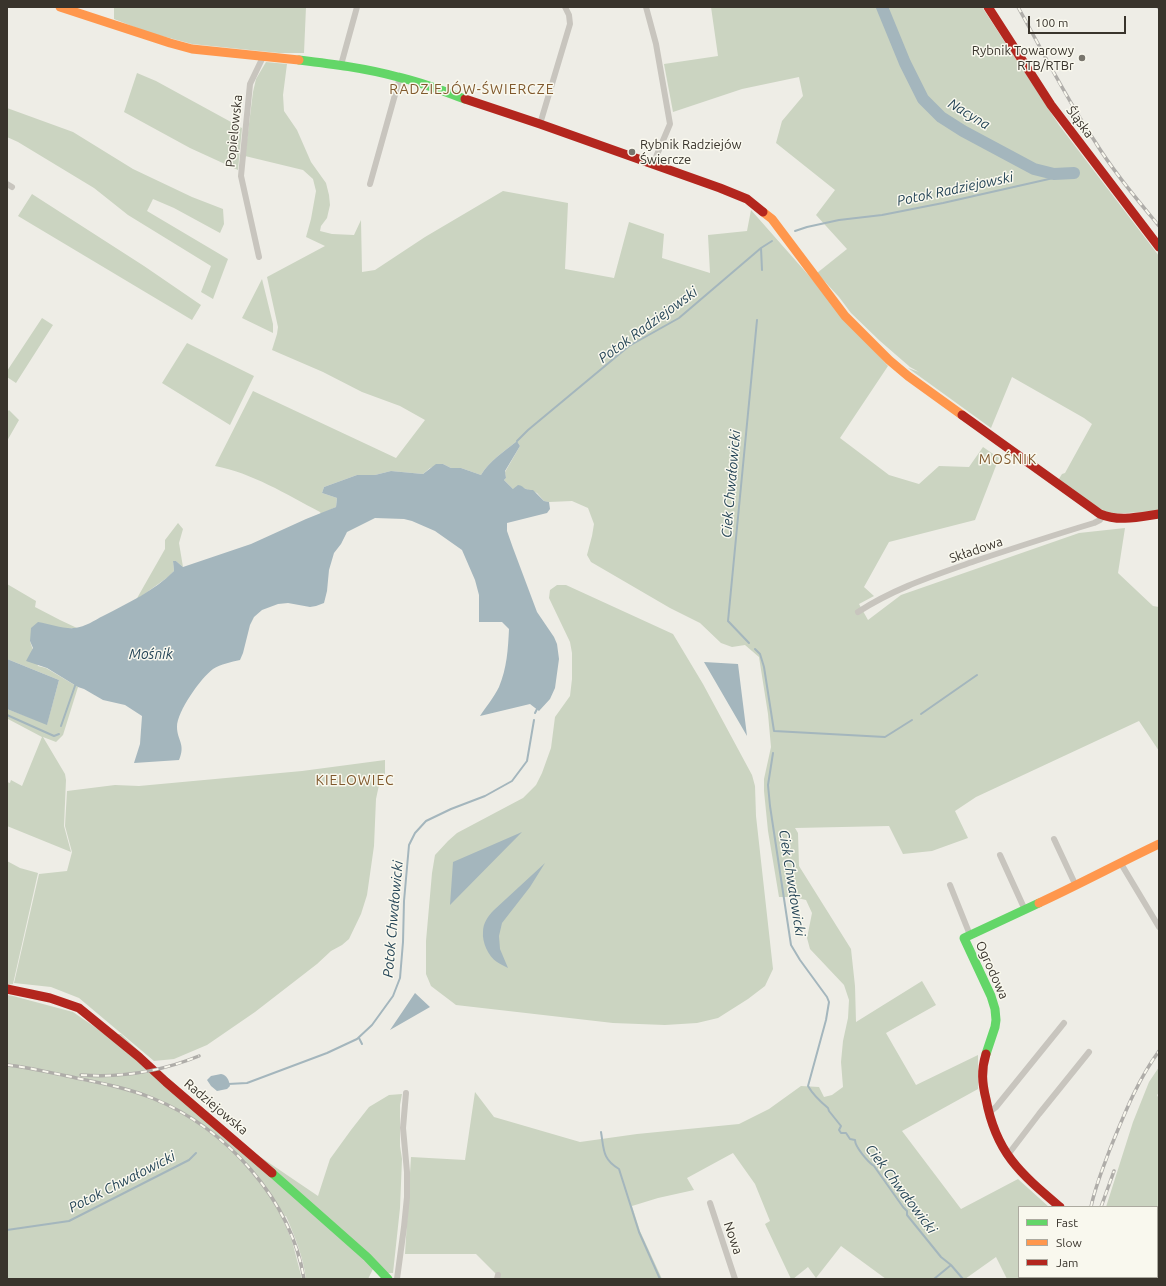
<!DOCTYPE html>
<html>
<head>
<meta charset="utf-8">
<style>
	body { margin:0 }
	#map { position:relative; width:1166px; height:1286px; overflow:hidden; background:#eeede6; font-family:Ubuntu,sans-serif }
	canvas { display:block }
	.frame { position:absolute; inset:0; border:8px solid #39342c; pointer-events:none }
	.legend { position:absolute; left:1018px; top:1206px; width:140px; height:72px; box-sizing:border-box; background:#f9f8ee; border:1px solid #acaaa0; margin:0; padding:5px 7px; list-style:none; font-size:12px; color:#39342c }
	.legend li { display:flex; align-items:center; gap:8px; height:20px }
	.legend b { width:20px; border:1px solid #acaaa0 }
	.scale { position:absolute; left:1028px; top:16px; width:98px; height:18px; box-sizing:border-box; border:2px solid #39342c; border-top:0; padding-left:5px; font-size:12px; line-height:14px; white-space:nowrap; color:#39342c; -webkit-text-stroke:3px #f9f8ee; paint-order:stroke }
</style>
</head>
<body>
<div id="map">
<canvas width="1166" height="1286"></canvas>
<div class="frame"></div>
<ul class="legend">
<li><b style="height:5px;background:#63d668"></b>Fast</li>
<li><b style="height:5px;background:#ff974d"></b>Slow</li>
<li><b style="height:5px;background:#b3261e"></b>Jam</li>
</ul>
<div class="scale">100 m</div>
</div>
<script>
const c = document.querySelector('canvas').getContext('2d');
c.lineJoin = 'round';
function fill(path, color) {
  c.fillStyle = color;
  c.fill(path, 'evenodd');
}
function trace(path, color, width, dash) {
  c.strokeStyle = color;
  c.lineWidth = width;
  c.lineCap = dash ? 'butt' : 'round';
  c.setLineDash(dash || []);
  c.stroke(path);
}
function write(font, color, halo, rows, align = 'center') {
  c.font = font + ' Ubuntu,sans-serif';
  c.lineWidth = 3;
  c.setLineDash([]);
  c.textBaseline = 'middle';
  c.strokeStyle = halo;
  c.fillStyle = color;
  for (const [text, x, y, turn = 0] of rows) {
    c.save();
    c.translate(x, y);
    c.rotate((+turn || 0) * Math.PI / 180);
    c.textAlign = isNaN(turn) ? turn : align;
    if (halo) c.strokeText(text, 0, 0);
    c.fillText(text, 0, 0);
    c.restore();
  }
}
const green = new Path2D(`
	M114 7H306L304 53H279L192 44 147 32 114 19Z
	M711 7H982L1059 125 1159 256V511L1109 514 1057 482 1062 474 1065 473 1092 424 1084 418 1012 377 991 428 908 368 919 372 910 367 880 341 851 313 839 297 817 273 847 249 816 215 835 190 776 143 782 121 803 96 799 77 742 89 673 112 664 64 718 56Z
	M266 62 287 64 283 95 284 111 297 130 311 162 326 183 329 195 330 205 327 218 321 226 320 231 332 234 354 235 361 220 362 272 375 270 425 237 503 191 568 203 565 269 614 278 629 222 664 234 662 258 710 273 708 235 747 231 751 210 811 278 830 301 888 366 840 438 889 475 919 484 939 466 969 467 983 447 999 458 975 520 889 542 864 587 874 596 859 604 868 620 901 595 1079 533 1125 528 1118 573 1153 606 1159 607V751L1139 721 976 797 955 811 968 838 932 851 903 854 889 826 795 828 798 833 799 866 851 949 855 986 856 1022 922 981 936 1005 886 1033 916 1085 978 1055V1089L902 1131 961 1209 1018 1179 1049 1207H1019V1277H1056V1279H1007L996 1257 965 1279H886L841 1246 816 1278 808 1267 793 1279H791L765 1224 770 1221 755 1184 733 1153 687 1178 694 1190 658 1198 632 1206 640 1231 662 1279H501L476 1254H405L411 1157 465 1160 475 1092 494 1117 580 1142 637 1134 739 1124 769 1109 801 1086 819 1087 824 1097 832 1095 843 1087 841 1062 843 1041 848 1018 849 1000 844 985 810 949 807 938 812 913 806 900 793 897H779L768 831 764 791V779L771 747 768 714 759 657 745 645 732 647 721 643 700 623 670 608 591 562 587 555 592 536 594 524 588 508 572 501 549 502 544 501 537 493 523 488 513 489 504 480 506 478 505 472 520 446 517 441C505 451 489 461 481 475L461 468H451L443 464 430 468 423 474 391 471 375 475H357L324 487 322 493 337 498 336 507 321 514 320 512C286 494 252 473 215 466L253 391 396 458 425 420 400 406 362 392 323 372 272 350 277 334 278 327 267 277 325 246 306 237 311 219 316 191 313 179 303 170 245 156 253 92 256 79Z
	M137 73 156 81 242 128 238 170 190 148 124 112Z
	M7 108 73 132 133 169 192 197 223 209 224 224 220 233 174 208 153 199 147 211 228 259 213 299 201 292 211 266 128 215 94 188 18 142 7 137Z
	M32 194 144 266 201 305 192 320 18 216Z
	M262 279 273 324V333L242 318Z
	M42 318 53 325 16 383 7 377V371Z
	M187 343 254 376 230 425 162 383Z
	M9 410 19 420 7 441V412Z
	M178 523 183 529 179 543 183 567 176 561H173L174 571 168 577 136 600 165 549V540Z
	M7 584 36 601 35 607 60 620 77 628H69L30 641 38 666 46 668 78 687 63 735 56 742 43 737 65 774 66 780 64 826 71 852 7 826V782L10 783 11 780 22 786 42 737 8 719 7 720V709L47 724 59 680 7 659Z
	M557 585H566L673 634 703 684 752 775 755 786 756 816 773 969 765 986 748 999 718 1018 697 1023 665 1025 613 1023 456 1005 431 986 426 974V941L432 873 435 855 448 841 457 833 523 798 536 785 542 773 551 748 555 717 570 696 572 679V653L570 642 549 598 550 590Z
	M385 760V775L379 785 376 799 374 846 367 895 361 914 349 939 342 945 331 951 317 964 255 1012 207 1045 174 1059 154 1061 79 998 51 987 14 983 39 874 67 871 72 852 65 826 67 791 115 785 139 786 302 771Z
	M7 861 20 868 38 873 13 984 7 985Z
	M7 995 13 996 73 1012 105 1034H121L160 1071 256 1154 318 1196 330 1159 351 1130 369 1107 389 1095 402 1094 400 1105V1146L402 1159 400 1208 393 1273H387L373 1269 368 1279H306C303 1256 295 1237 286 1216L282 1217 292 1241 302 1279H7Z
	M1159 1067V1093L1157 1095 1159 1099V1279H1103L1102 1277H1157V1207H1106L1133 1122 1149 1082Z`);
const water = new Path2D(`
	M517 441 520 446 505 471 506 478 504 480 513 489 518 485C525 486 522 490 533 490L544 501 549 502 550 509 547 513 507 523V531L513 548 537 612 554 637 557 644 559 659 555 688 550 699 539 711 530 704 480 716C486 707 494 697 499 687 507 668 508 649 509 629L502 622H479V595L475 580 462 550 435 531 412 521 404 519 375 518 347 532 341 544 334 553 329 570 327 591 324 603 316 606 310 607 288 603 278 604 262 610 254 617 250 625 243 653 240 660C231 662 221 664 213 669 201 678 177 711 177 727 177 740 186 744 179 760L134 763 140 744 142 716 125 705 103 700 84 689 78 687 47 668 26 661 33 648 30 641 31 628 38 622C50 624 63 629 75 628 85 627 95 620 103 616 128 603 154 591 174 571L173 561H176L183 567 251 544 306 519 336 507 337 498 322 493 324 487 357 475H375L391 471 423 474 436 464H443L451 468H461L481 475C489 461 505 451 517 441Z
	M7 659 59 680 47 725 7 709Z
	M704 662 738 664 747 736Z
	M522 832 450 905 453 862Z
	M545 863 530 887 502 923 499 936 500 949 508 968C504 966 500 964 497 962 488 956 482 942 483 932 483 923 488 916 494 910Z
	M415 993 430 1007 390 1030Z
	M221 1074C227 1075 229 1080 230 1086L227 1089 217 1091 211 1086 207 1080 211 1076Z`);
const stream = new Path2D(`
	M795 231 807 227 839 220 882 215 943 203 1071 174
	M761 248 762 270
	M517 441 528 430 629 346 679 318 761 248 772 241
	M749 643 728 621 757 320
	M755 649 760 654 764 667 774 731 885 737 912 720
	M535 713 538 707
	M921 714 977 675
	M7 715 54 736 59 734
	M61 726 76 683
	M773 753 768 785 770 806 791 945 800 960 827 997 829 1002 826 1020 808 1086C812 1093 822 1103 828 1108L829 1111 841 1126 839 1130 841 1133H846L850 1139 855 1140C855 1147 868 1162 874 1166L903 1207 907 1211V1215L941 1257 951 1265 963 1279
	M359 1038 362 1044
	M228 1084 247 1083 327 1053 357 1039 372 1025 393 996 400 978 403 942 404 901 409 845 415 833 426 821 451 809 485 796 512 781 527 761 534 720
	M601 1132C604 1149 602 1159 619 1169L639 1232 660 1279
	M7 1230 69 1221 189 1160 196 1153
	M934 1279 951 1265`);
const river = new Path2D(`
	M882 7 905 63 923 99 941 117 963 131 1034 169 1054 174 1074 173`);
const street = new Path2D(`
	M646 7 656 44 670 124 653 164
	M341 65 357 7
	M540 124 570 24 569 15 565 7
	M7 184 12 187
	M370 184 400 77
	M259 257 241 176 250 84 263 57
	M858 612C895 588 933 576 975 561 1014 548 1054 535 1094 523L1100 520 1103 516
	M1054 839 1076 886
	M1000 855 1025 910
	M1120 862 1159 927
	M950 885 970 935
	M988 1113 996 1107 1064 1023
	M1007 1156 1039 1114 1089 1052
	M710 1203 735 1279
	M397 1279 404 1227 407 1197V1172L403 1128 406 1093
	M497 1279 498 1275
	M1070 1279V1277`);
const fast = new Path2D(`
	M299 60C332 64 365 68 398 77 421 82 443 91 465 99
	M986 1054 995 1027 996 1020 995 1009 991 996 964 938 1039 903
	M272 1173 367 1257 388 1279`);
const slow = new Path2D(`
	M60 7 170 43 192 49 299 60
	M763 212 772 219 845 316 889 360 908 376 962 415
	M1039 903C1080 884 1119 863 1159 844`);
const jam = new Path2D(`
	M988 7 1051 105 1159 247
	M465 99 540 124 720 188 747 199 763 212
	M962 415 1100 514C1119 522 1139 517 1159 514
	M7 989 50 998 79 1008 139 1057 166 1082 272 1173
	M986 1054C981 1070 982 1083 986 1099 996 1153 1020 1173 1060 1207`);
const rail = new Path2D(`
	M1018 7C1043 52 1066 98 1094 140 1113 171 1136 198 1159 226
	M1158 7 1159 8
	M7 1065C27 1067 47 1072 67 1076 95 1082 125 1087 152 1098 226 1128 291 1199 304 1279
	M81 1075C122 1078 162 1071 199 1056
	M1091 1207C1095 1187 1103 1168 1110 1149 1124 1115 1137 1081 1159 1051
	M1101 1207 1114 1171
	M1089 1277 1090 1279
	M1100 1277V1279`);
const markers = [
	[1082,58,4,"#78756d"],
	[632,152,4,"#78756d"]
];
const poiNames = [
	["Rybnik Towarowy",1074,51],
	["RTB/RTBr",1074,66],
	["Rybnik Radziejów",640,145,"left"],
	["Świercze",640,160,"left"]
];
const streetNames = [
	["Śląska",1080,122,53],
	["Popielowska",234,131,-84],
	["Składowa",976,550,-19],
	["Ogrodowa",992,970,66],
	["Radziejowska",216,1107,40],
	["Nowa",733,1238,71]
];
const neighbourhoodNames = [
	["RADZIEJÓW-ŚWIERCZE",472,89],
	["MOŚNIK",1008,459],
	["KIELOWIEC",355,780]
];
const waterNames = [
	["Nacyna",969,114,31],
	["Potok Radziejowski",955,189,-12],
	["Potok Radziejowski",648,325,-36],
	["Ciek Chwałowicki",731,484,-85],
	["Mośnik",151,654],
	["Ciek Chwałowicki",792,883,81],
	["Potok Chwałowicki",393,919,-85],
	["Potok Chwałowicki",122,1182,-27],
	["Ciek Chwałowicki",901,1189,53]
];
fill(green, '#cbd4c1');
fill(water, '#a4b6bd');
trace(stream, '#a4b6bd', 2);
trace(river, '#a4b6bd', 12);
trace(street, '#c8c5be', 6);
trace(fast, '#63d668', 9);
trace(slow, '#ff974d', 9);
trace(jam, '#b3261e', 9);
trace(rail, '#afada9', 3.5);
trace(rail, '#f9f8ee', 2, [6]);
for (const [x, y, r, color] of markers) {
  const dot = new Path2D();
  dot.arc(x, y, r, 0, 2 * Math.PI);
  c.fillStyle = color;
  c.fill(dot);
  trace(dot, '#f9f8ee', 1.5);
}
write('13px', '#39342c', '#f9f8ee', poiNames, 'right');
write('13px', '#39342c', '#f9f8ee', streetNames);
c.letterSpacing = '1px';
write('14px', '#80592d', '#f9f8ee', neighbourhoodNames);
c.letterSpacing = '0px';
write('italic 14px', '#254557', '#f9f8ee', waterNames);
</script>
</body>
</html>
